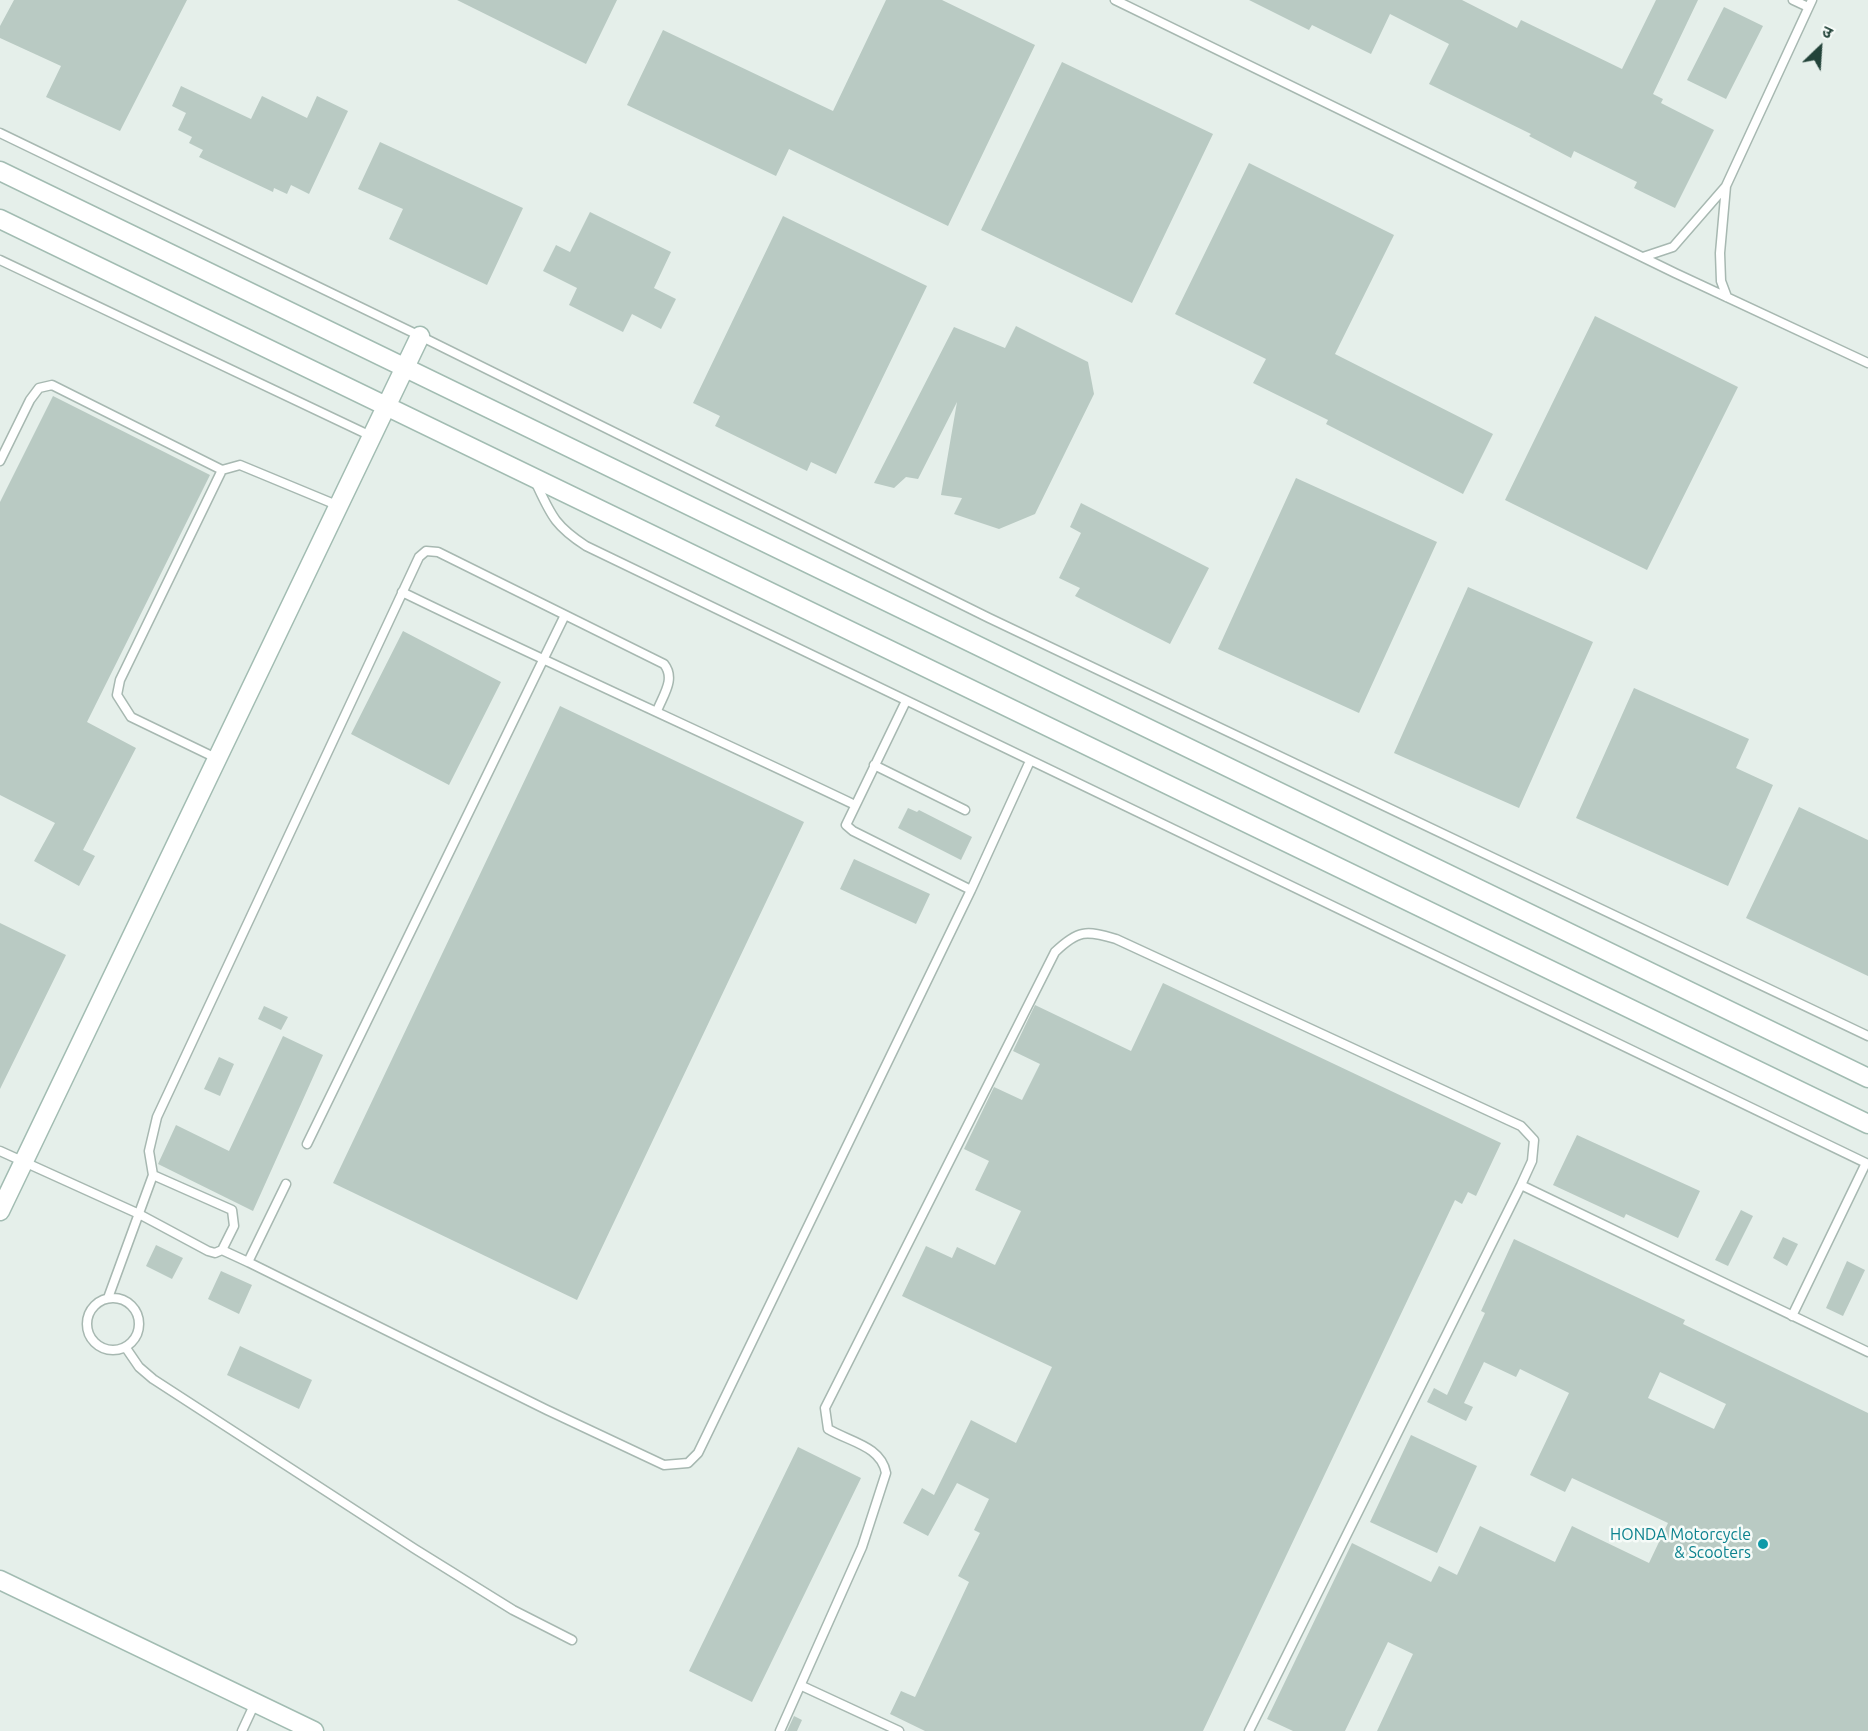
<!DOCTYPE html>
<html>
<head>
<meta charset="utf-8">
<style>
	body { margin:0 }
	#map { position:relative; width:1868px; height:1731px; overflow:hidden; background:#e5efea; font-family:Ubuntu,"Noto Sans Devanagari",sans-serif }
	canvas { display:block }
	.north { position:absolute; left:1790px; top:18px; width:60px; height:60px; -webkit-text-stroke:4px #f6fbf8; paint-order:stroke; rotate:25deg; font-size:16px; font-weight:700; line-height:24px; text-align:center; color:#224339 }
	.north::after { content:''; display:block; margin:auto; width:21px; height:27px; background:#224339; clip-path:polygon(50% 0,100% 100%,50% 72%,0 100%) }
</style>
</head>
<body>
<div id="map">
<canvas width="1868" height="1731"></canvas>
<div class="north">उ</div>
</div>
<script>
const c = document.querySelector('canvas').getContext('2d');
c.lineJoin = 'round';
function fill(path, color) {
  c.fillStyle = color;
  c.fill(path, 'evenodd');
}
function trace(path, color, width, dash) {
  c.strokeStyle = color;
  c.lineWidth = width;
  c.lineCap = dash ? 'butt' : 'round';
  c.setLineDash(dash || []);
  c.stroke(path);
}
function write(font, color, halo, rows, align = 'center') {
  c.font = font + ' Ubuntu,sans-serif';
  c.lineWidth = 5;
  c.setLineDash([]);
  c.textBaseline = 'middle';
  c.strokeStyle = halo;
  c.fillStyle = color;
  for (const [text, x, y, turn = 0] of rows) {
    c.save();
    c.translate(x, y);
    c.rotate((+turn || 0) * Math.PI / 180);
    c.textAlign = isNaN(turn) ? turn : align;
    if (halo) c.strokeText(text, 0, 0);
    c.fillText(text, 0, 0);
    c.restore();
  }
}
const building = new Path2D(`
	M14 0H187L120 131 46 97 61 66 0 38V26Z
	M457 0H617L586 64Z
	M886 0H942L1035 45 948 226 789 149 776 176 627 105 663 30 833 111Z
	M1249 0H1462L1517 28 1521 20 1622 69 1656 0H1698L1653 94 1663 99 1661 103 1714 130 1675 208 1634 188 1637 182 1574 151 1571 158 1529 136 1531 134 1429 84 1449 44 1390 14 1371 54 1312 25 1309 30Z
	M1724 7 1763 26 1726 99 1687 80Z
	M1062 62 1213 134 1132 303 981 230Z
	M181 86 251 119 262 96 307 118 317 96 348 111 309 194 291 185 287 194 274 188 273 192 199 157 203 150 189 143 192 137 178 130 186 113 172 106Z
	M380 142 523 208 487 285 389 239 403 209 358 189Z
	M1249 163 1394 235 1335 354 1493 434 1463 494 1326 424 1328 420 1253 383 1266 359 1175 314Z
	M590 212 671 252 654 288 676 299 661 329 632 314 623 332 569 305 577 288 543 271 556 245 570 252Z
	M783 216 927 286 836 474 811 462 807 471 715 426 720 416 693 403Z
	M1595 316 1738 387 1647 570 1505 500Z
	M1016 326 1088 362 1094 394 1035 514 999 529 954 514 962 498 941 495 957 402 918 479 906 477 894 488 874 483 954 327 1005 348Z
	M53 396 210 475 87 722 136 748 83 850 95 856 79 886 34 861 55 823 0 795V502Z
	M1296 478 1437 542 1359 713 1218 649Z
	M1081 503 1209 568 1170 644 1075 596 1080 588 1059 578 1081 533 1070 527Z
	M1468 587 1593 642 1519 808 1394 753Z
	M403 631 501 682 449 785 351 734Z
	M1634 688 1749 739 1736 768 1773 785 1728 886 1576 818Z
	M560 706 804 822 577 1300 333 1183Z
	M1799 807 1868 840V976L1746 918Z
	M908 808 917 812 919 810 972 837 961 860 898 828Z
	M854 859 930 894 916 924 840 889Z
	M0 923 66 955 0 1089Z
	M1163 983 1501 1143 1476 1196 1468 1192 1462 1204 1455 1200 1203 1731H925L890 1714 901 1691 915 1697 969 1582 958 1576 980 1533 974 1530 989 1499 957 1483 928 1536 903 1523 922 1488 934 1495 971 1420 1016 1443 1052 1367 902 1296 926 1246 952 1258 957 1247 995 1265 1021 1211 975 1190 989 1161 964 1149 994 1087 1022 1100 1040 1064 1013 1051 1035 1005 1131 1051Z
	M264 1006 288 1017 281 1030 258 1019Z
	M283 1036 323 1055 253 1211 158 1164 176 1125 229 1151Z
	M219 1057 234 1064 220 1096 204 1089Z
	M1577 1135 1700 1191 1678 1238 1626 1214 1624 1218 1553 1185Z
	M1741 1210 1753 1216 1728 1266 1715 1260Z
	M1783 1237 1798 1244 1787 1266 1773 1258Z
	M1514 1239 1685 1320 1683 1324 1868 1413V1731H1377L1413 1654 1388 1642 1345 1731H1293L1267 1719 1352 1543 1431 1582 1439 1566 1457 1575 1480 1526 1555 1562 1572 1526 1649 1563 1668 1523 1572 1478 1565 1492 1530 1475 1569 1393 1520 1369 1516 1377 1484 1362 1464 1403 1473 1407 1466 1421 1427 1402 1434 1388 1447 1395 1485 1313 1481 1311ZM1660 1372 1726 1404 1714 1429 1648 1398Z
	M156 1245 183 1258 172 1279 146 1266Z
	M1847 1261 1865 1270 1843 1316 1826 1308Z
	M221 1271 252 1285 239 1314 208 1299Z
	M240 1346 312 1380 299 1409 227 1375Z
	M1411 1435 1477 1466 1437 1553 1370 1522Z
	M798 1447 861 1478 752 1702 689 1671Z
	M794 1716 802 1720 797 1731H787Z`);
const lane = new Path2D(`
	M1115 0 1675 273 1868 363
	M1793 0 1808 7
	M0 133 420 336 989 618 1868 1036
	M1643 257 1673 247 1726 186
	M0 260 373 437
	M1727 297 1721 281 1720 253 1726 186 1812 0
	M0 461 30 400 39 388 52 385 222 470
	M535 481C551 515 554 525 586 546L1868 1164
	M402 592C552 665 704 733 855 805
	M218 759 131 717 117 695 120 680 222 470 240 465 339 506
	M874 765 965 810
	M971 890 1030 761
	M307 1144 565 615
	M0 1151 139 1214 208 1251 215 1253 222 1250 248 1262
	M153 1175 232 1210 234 1226 222 1250
	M286 1184 248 1262 547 1410 664 1465 688 1463 698 1453 971 890 853 831 846 825 906 701
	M1521 1185 1868 1352
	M87 1324a26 26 0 1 1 52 0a26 26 0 1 1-52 0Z
	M108 1298 153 1175 149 1151 157 1117 419 557 426 551 438 552 664 664C676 679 663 695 657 711
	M1792 1316 1866 1163
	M126 1348 139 1367 153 1379 415 1549 513 1610 572 1640
	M802 1686 899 1731
	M242 1731 255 1703
	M780 1731 862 1547 886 1473C881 1446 850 1442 828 1429L825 1408 1055 952C1078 930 1086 930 1116 939L1521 1126 1534 1140 1532 1161 1521 1185 1249 1731`);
const secondary = new Path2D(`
	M0 171 1868 1078
	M0 219 1868 1124
	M0 1211 420 336
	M0 1580 314 1731`);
const markers = [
	[1763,1544,6,"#0f9aa8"]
];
const cultureNames = [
	["HONDA Motorcycle",1751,1535],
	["& Scooters",1751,1553]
];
fill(building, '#b9cac3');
trace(lane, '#a7b8b1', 11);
trace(secondary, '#a2bcb2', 21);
trace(lane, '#fff', 8);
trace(secondary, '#fff', 18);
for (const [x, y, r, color] of markers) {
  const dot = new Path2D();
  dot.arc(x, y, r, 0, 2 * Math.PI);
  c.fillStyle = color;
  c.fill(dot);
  trace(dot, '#f6fbf8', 2);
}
write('16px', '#0d838f', '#f6fbf8', cultureNames, 'right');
</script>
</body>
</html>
